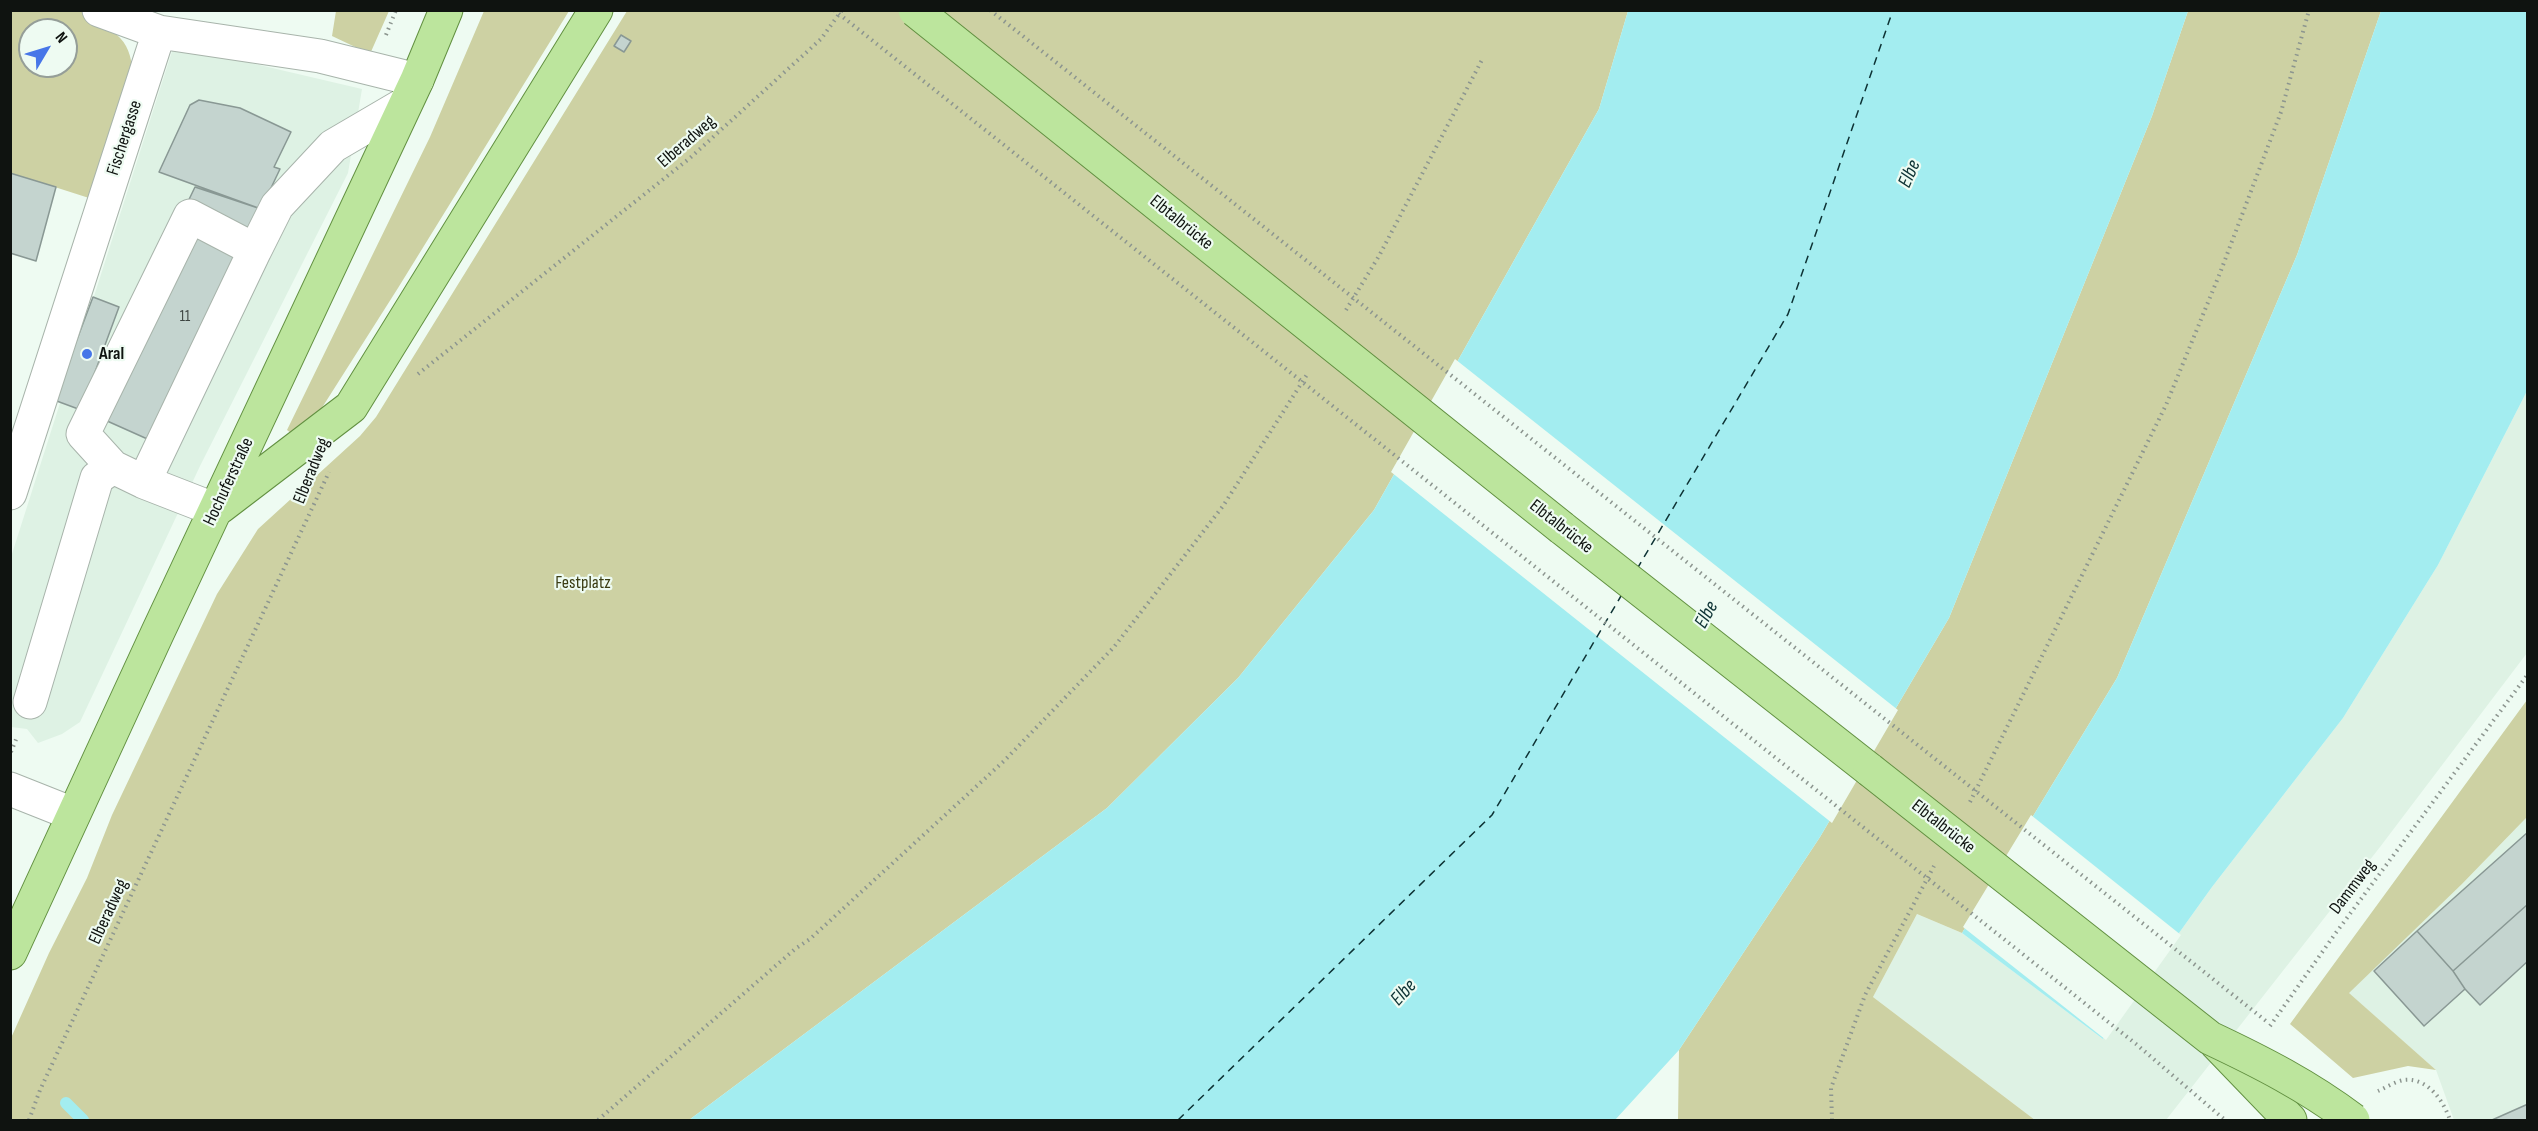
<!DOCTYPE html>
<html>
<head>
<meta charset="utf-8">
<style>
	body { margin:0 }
	#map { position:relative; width:2538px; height:1131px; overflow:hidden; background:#eefbf2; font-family:"Sofia Sans Condensed",sans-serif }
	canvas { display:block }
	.frame { position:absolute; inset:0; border:12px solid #0f1310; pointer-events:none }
	.north { position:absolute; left:18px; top:18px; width:60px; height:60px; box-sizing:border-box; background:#eefbf2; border:2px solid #959e98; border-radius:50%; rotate:52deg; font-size:16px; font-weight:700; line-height:24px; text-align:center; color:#0f1310 }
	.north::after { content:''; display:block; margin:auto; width:21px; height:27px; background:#4776e8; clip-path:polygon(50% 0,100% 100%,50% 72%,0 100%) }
</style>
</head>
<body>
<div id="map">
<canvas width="2538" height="1131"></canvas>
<div class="frame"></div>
<div class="north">N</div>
</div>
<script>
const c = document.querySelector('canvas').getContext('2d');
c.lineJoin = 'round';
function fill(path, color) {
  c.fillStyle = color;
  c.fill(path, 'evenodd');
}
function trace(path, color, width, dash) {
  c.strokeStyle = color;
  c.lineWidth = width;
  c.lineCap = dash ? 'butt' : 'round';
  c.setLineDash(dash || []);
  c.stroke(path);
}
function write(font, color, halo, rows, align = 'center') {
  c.font = font + ' "Sofia Sans Condensed",sans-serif';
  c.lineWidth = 4.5;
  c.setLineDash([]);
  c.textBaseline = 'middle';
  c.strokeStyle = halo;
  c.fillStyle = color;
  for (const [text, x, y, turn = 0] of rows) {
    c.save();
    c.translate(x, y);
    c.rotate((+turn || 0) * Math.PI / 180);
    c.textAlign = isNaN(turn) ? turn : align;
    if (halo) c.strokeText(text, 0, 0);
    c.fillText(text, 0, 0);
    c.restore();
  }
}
const built = new Path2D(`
	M174 45 362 89 348 173 200 466 80 722 62 734 38 743 27 729 11 727V557Z
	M2527 391V653L2380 847 2166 1120H2035L1873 997 1917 914 1962 933 2103 1039 2212 887 2343 718 2438 565Z
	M2527 817V1120H2454L2436 1070 2348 993 2462 884Z`);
const green = new Path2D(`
	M11 11H116L112 31C125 40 130 51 132 66L89 198 11 173ZM30 30H66V66H30Z
	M336 11H389L370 54 332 36Z
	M484 11H569L398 288 318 414 296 437 287 430 430 137Z
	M627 11H1628L1599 109 1374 510 1238 678 1107 808 689 1120H11V1038L49 953 87 878 112 815 217 594 258 529 360 436 376 417Z
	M2188 11H2381L2297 255 2117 678 1962 933 1917 914 1873 997 2035 1120H1678L1679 1050 1820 837 1949 618 2152 116Z
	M2527 700V817L2462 884 2349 993 2436 1070 2408 1066 2353 1078 2290 1024Z`);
const water = new Path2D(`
	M1628 11H2188L2152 116 1949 618 1820 837 1679 1050 1615 1120H689L1107 808 1238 678 1374 510 1599 109Z
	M2381 11H2527V391L2438 565 2343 718 2212 887 2103 1039 1962 933 2117 678 2297 255Z`);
const pier = new Path2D(`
	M1455 359 1898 710 1832 823 1391 472Z
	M2031 815 2181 935 2106 1040 1963 927Z`);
const stream = new Path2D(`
	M66 1103 83 1120`);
const ferry = new Path2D(`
	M1637 569 1788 314 1893 10
	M1178 1120 1492 815 1621 596`);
const building = new Path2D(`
	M621 35 631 41 624 52 614 46Z
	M199 100 240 108 291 132 274 167 280 169 261 209 159 172 190 105Z
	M10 173 56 187 36 261 10 253Z
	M195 187 261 209 172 450 87 412Z
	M93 297 119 307 81 410 54 400Z
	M2528 832V904L2453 971 2417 931Z
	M2528 904V961L2480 1005 2465 989 2453 971Z
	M2417 931 2453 971 2465 989 2424 1026 2374 971Z
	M2528 1104V1120H2492Z`);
const path = new Path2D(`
	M386 35 396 10
	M1346 310 1379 256 1483 58
	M418 374 690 158 821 39 842 10
	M11 752 17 737
	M1970 802 2166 405 2220 273 2281 112 2309 10
	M2270 1026 2335 934 2528 674
	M2378 1091C2385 1088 2396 1081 2404 1080 2428 1077 2444 1102 2450 1120
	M29 1120 40 1090 329 472
	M598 1120 795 949 810 939 1004 761 1114 647 1223 506 1308 373
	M1832 1120 1831 1088 1865 995 1934 866`);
const minor = new Path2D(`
	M99 10 159 32 320 56 417 80
	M255 250 277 206 333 146 403 105
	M113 467 83 434 190 216 255 250 144 482
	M10 493 159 32
	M30 702 97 478 113 467 144 482 216 510
	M10 789 73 814`);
const major = new Path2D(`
	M220 507 351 407 596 10
	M1562 528 1870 770
	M10 953 157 634 417 80 446 10
	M2216 1043 2290 1120`);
const pathBridge = new Path2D(`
	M834 10 2136 1044 2225 1120
	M990 10 2266 1021`);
const majorBridge = new Path2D(`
	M915 10 1562 528
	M1870 770 2210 1038C2261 1062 2308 1086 2353 1120`);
const markers = [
	[87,354,6,"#4776e8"]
];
const numberNames = [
	["11",185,317]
];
const streetNames = [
	["Fischergasse",125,138,-72],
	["Elberadweg",687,142,-41],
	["Elbtalbrücke",1181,223,39],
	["Elberadweg",312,471,-68],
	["Hochuferstraße",229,482,-65],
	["Elbtalbrücke",1561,527,38],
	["Elbtalbrücke",1943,827,38],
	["Dammweg",2353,887,-53],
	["Elberadweg",109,912,-65]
];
const poiNames = [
	["Aral",99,354]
];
const parkNames = [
	["Festplatz",583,583]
];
const waterNames = [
	["Elbe",1910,174,-66],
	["Elbe",1707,615,-61],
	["Elbe",1404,993,-48]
];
fill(built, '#def2e4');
fill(green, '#cdd1a3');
fill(water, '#a3edf0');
fill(pier, '#eefbf2');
trace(stream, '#a3edf0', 12);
trace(ferry, '#0e3335', 1.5, [8, 6]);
fill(building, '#c4d4cf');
trace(building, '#899894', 1.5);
trace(minor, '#a8b4ab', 35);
trace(major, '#629041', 35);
trace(path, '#8c958f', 4, [1.5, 4.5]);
trace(minor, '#fff', 33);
trace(major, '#bce59d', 33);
trace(majorBridge, '#629041', 35, []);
trace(pathBridge, '#8c958f', 4, [1.5, 4.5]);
trace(majorBridge, '#bce59d', 33);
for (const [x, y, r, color] of markers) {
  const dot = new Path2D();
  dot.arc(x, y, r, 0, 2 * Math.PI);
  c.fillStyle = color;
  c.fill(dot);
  trace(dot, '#eefbf2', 2);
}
write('15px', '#3c4340', null, numberNames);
write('18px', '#0f1310', '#eefbf2', streetNames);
write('bold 18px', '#0f1310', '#eefbf2', poiNames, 'left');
write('18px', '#3b3d13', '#eefbf2', parkNames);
write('italic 20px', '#0e3335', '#eefbf2', waterNames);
</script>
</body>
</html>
